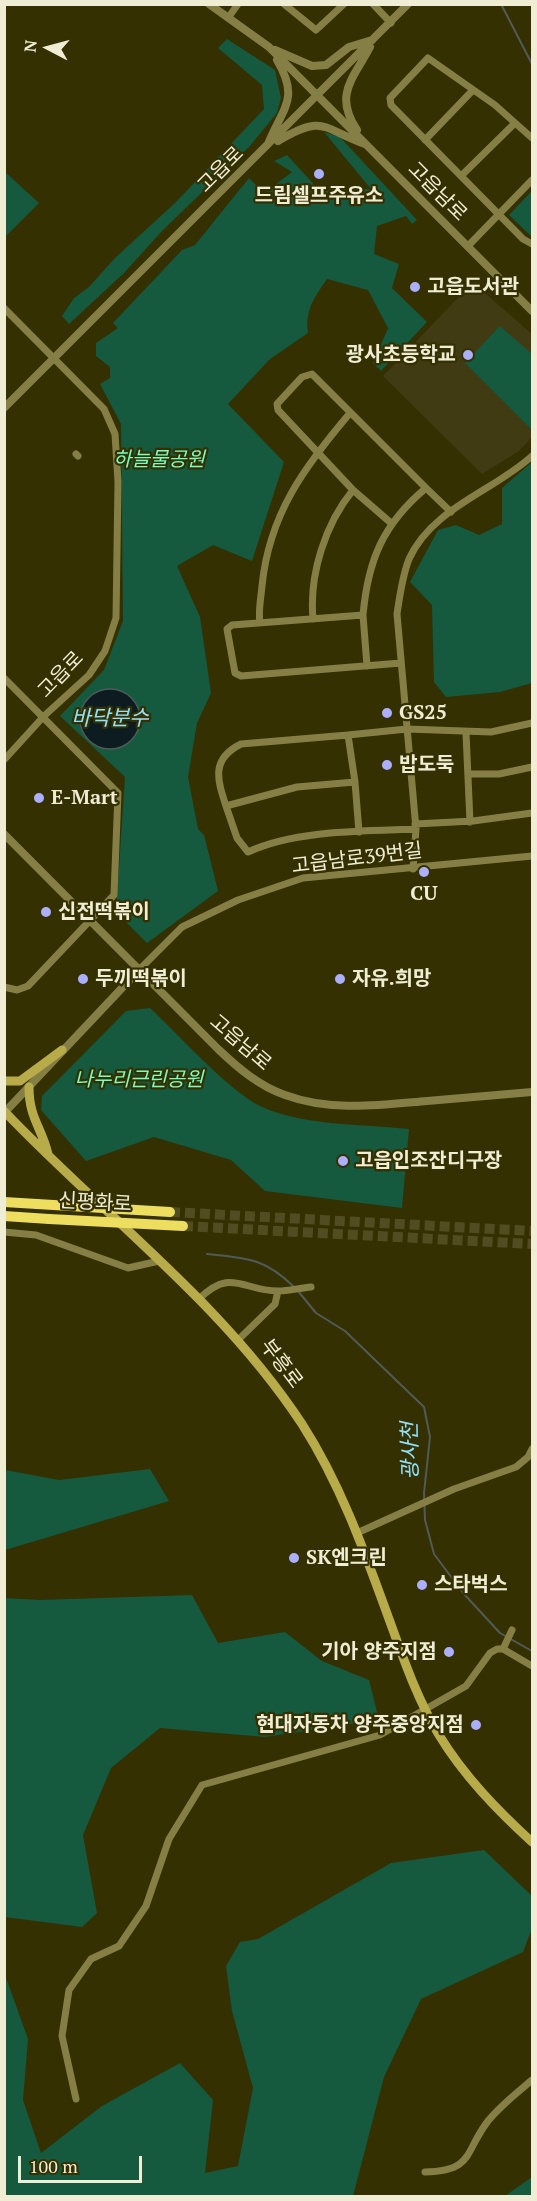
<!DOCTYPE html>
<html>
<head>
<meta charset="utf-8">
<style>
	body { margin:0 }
	#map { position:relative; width:537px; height:2201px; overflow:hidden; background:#353001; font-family:"PT Serif",serif }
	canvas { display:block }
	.frame { position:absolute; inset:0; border:6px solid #f0edd5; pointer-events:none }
	.north { position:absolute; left:18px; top:18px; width:60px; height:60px; -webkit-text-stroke:4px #353001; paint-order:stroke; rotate:276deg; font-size:16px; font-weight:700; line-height:24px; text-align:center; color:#f0edd5 }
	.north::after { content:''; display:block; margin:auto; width:21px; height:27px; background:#f0edd5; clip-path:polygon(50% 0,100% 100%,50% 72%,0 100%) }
	.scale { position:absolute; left:18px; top:2156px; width:124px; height:27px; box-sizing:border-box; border:3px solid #f0edd5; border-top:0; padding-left:8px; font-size:18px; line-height:21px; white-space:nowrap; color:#f0edd5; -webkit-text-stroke:4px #353001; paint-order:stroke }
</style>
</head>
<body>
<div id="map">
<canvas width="537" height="2201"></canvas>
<div class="frame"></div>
<div class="north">N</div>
<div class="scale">100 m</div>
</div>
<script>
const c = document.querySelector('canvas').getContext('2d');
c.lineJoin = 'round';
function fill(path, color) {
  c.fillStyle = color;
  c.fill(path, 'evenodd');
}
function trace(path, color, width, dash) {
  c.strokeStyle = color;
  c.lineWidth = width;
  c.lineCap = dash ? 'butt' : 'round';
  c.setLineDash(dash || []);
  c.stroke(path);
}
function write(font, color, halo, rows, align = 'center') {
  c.font = font + ' "PT Serif","Noto Sans KR",serif';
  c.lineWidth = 4.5;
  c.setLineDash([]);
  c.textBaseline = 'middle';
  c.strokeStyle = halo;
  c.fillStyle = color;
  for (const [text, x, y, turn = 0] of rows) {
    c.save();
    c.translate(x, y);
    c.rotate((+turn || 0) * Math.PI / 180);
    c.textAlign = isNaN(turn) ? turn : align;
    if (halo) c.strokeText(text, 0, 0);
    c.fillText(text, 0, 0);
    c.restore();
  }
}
const built = new Path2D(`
	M477 278 486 294 532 334V437L519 451 482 474 383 376Z`);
const green = new Path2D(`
	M227 39 275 70 281 98 277 113 249 147 163 230 124 273 69 324 62 316 74 298 89 287 115 258 176 202 264 109 262 85 218 48Z
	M324 132 340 137 417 220 412 224 406 216 377 226 374 254 399 264 392 288 427 322 381 371 373 363 388 328 368 290 327 279C314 298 305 310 308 333L270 359 228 404 284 462 252 561 213 545 177 566 200 617 211 693 197 723 188 777 198 829 204 835 218 891 147 943 116 912 125 777 60 716 104 670 123 621 121 424 100 384 110 378V367L96 356V343L118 328 113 323 182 250 195 245 249 178 264 193 292 172 274 161 287 155 320 191 371 189Z
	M4 171 39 203 5 237H4Z
	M532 191V237L509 215Z
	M500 326 532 354 531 429 465 363Z
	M532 462V683L500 692 446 697 434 682 432 605 410 582 438 530 456 525 479 535 502 524V488Z
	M150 1008C179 1035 227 1089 260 1106 301 1126 364 1124 409 1129L402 1208 265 1191 231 1160 154 1137 86 1161 41 1110 42 1096 126 1011Z
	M150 1469 169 1501 5 1550V1470L59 1480Z
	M192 1595 218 1643 285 1632 322 1661 369 1680 379 1720 265 1737 160 1728 111 1768 83 1835 97 1913 82 1927 5 1917V1598L40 1600Z
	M484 1850 532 1896V1928L523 1952 421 1999 384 2077 353 2196H5V1975L28 2039 23 2100 41 2153 102 2106 180 2063 213 2100 205 2173 238 2166 253 2088 232 2011 226 1966 240 1942 258 1939 391 1863Z
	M532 2177V2196H505Z`);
const water = new Path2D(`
	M80 719a30 30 0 1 1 60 0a30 30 0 1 1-60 0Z`);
const stream = new Path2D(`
	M501 4 532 64
	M207 1254C247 1258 265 1258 294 1287
	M298 1291 316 1313 345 1331 424 1407 430 1437 424 1493 425 1520 434 1554 464 1594 500 1633 532 1651`);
const trunkTunnel = new Path2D(`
	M170 1212 532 1231
	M183 1226 532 1244`);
const minor = new Path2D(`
	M284 4 316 30 344 4
	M373 4 391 23
	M228 18 238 4
	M532 138 495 105 428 58 390 98 391 105 523 239 532 244
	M425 140 473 90
	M461 176 515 123
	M468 246 532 180
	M4 308 104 409 115 434 118 482 116 618 105 651 89 675 44 716 4 760
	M76 454 78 456
	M391 523 353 490 278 410 277 404 302 377 312 374 426 488
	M363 615C368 560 383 524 426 488L451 512
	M313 619C309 575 325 524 353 490
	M260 623C258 611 261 598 262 586 269 514 305 466 350 413
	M367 666 363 615 232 625 227 629 235 673 241 676 401 663
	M4 678 118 793 114 895 28 986 17 990 4 987
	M466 733 470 822
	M348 735 407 729 491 732 532 723
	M468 774H499L532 767
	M226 806C217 779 211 759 241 744L348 735 355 782
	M415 824 473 821 532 813
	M359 832 355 782 297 787 226 806 237 838 248 852C295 830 364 831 416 829
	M413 869 416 829 397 614C400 595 402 577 409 559 432 508 494 491 532 456
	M139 970 182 927 238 900 303 878 532 856
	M4 1232 36 1235 128 1268 159 1261
	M199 1299C231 1267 243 1291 278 1291 288 1291 300 1288 311 1287
	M239 1339 275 1304 278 1291
	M357 1533 454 1489 516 1467 528 1457 532 1449
	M503 1649 512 1630
	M76 2099 62 2036 69 1990 91 1959 119 1946 146 1906 169 1839 202 1785 380 1735 466 1686 490 1653 497 1649H503L532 1666
	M425 2172C474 2171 464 2152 488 2121 501 2105 517 2093 532 2080`);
const tertiary = new Path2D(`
	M209 4 269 47 532 311
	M275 50 312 66 326 65 349 47 372 40
	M357 130C333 94 354 78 370 47
	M278 141C324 114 321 128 365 144
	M268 144C283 107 300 99 277 60
	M4 408 408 4
	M4 834 218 1049C238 1068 259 1086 285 1095 331 1112 380 1105 427 1101 462 1098 497 1095 532 1092
	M5 1112 139 970`);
const secondary = new Path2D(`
	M4 1081H20L62 1050
	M29 1087C29 1118 41 1126 48 1154
	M4 1111C104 1216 222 1302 302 1424 343 1488 367 1559 393 1630 406 1666 419 1702 439 1735 464 1776 497 1810 532 1842`);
const trunk = new Path2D(`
	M4 1202 37 1204
	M4 1216 49 1219`);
const trunkBridge = new Path2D(`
	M37 1204 170 1212
	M49 1219 183 1226`);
const markers = [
	[319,174,6,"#acaffb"],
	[415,287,6,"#acaffb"],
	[468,355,6,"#acaffb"],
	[387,713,6,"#acaffb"],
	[387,765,6,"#acaffb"],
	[39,798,6,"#acaffb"],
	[424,872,6,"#acaffb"],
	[46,912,6,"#acaffb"],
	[83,979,6,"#acaffb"],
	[340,979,6,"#acaffb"],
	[343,1161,6,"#acaffb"],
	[294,1558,6,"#acaffb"],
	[422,1585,6,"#acaffb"],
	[449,1652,6,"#acaffb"],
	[476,1725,6,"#acaffb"]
];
const streetNames = [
	["고읍로",221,170,-45],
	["고읍남로",437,192,45],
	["고읍로",61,675,-46],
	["고읍남로39번길",357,859,-7],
	["고읍남로",240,1043,41],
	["신평화로",95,1203,3],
	["부흥로",281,1364,53]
];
const poiNames = [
	["드림셀프주유소",319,196,"center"],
	["고읍도서관",427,287],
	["광사초등학교",456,355,"right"],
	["GS25",399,713],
	["밥도둑",399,765],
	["E-Mart",51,798],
	["CU",424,894,"center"],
	["신전떡볶이",58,912],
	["두끼떡볶이",95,979],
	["자유.희망",352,979],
	["고읍인조잔디구장",355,1161],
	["SK엔크린",306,1558],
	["스타벅스",434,1585],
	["기아 양주지점",437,1652,"right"],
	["현대자동차 양주중앙지점",464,1725,"right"]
];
const parkNames = [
	["하늘물공원",159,460],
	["나누리근린공원",139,1080]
];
const waterNames = [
	["바닥분수",110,719],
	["광사천",411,1451,-91]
];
fill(built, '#403b13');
fill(green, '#15593e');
fill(water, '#0c1c21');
trace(water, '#505b57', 1.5);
trace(stream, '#505b57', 2);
trace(trunkTunnel, '#514c21', 10, [10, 5]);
trace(minor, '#867f45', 7);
trace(tertiary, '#867f45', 8);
trace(secondary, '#b8ac4a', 9);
trace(trunk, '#eede60', 10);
trace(trunkBridge, '#eede60', 10);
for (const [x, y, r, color] of markers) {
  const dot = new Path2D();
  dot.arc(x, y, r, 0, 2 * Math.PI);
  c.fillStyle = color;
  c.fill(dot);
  trace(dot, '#353001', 2);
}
write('20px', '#f0edd5', '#353001', streetNames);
write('bold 20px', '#f0edd5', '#353001', poiNames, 'left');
write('italic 20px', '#77fec2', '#353001', parkNames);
write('italic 21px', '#91e1fe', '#353001', waterNames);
</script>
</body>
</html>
